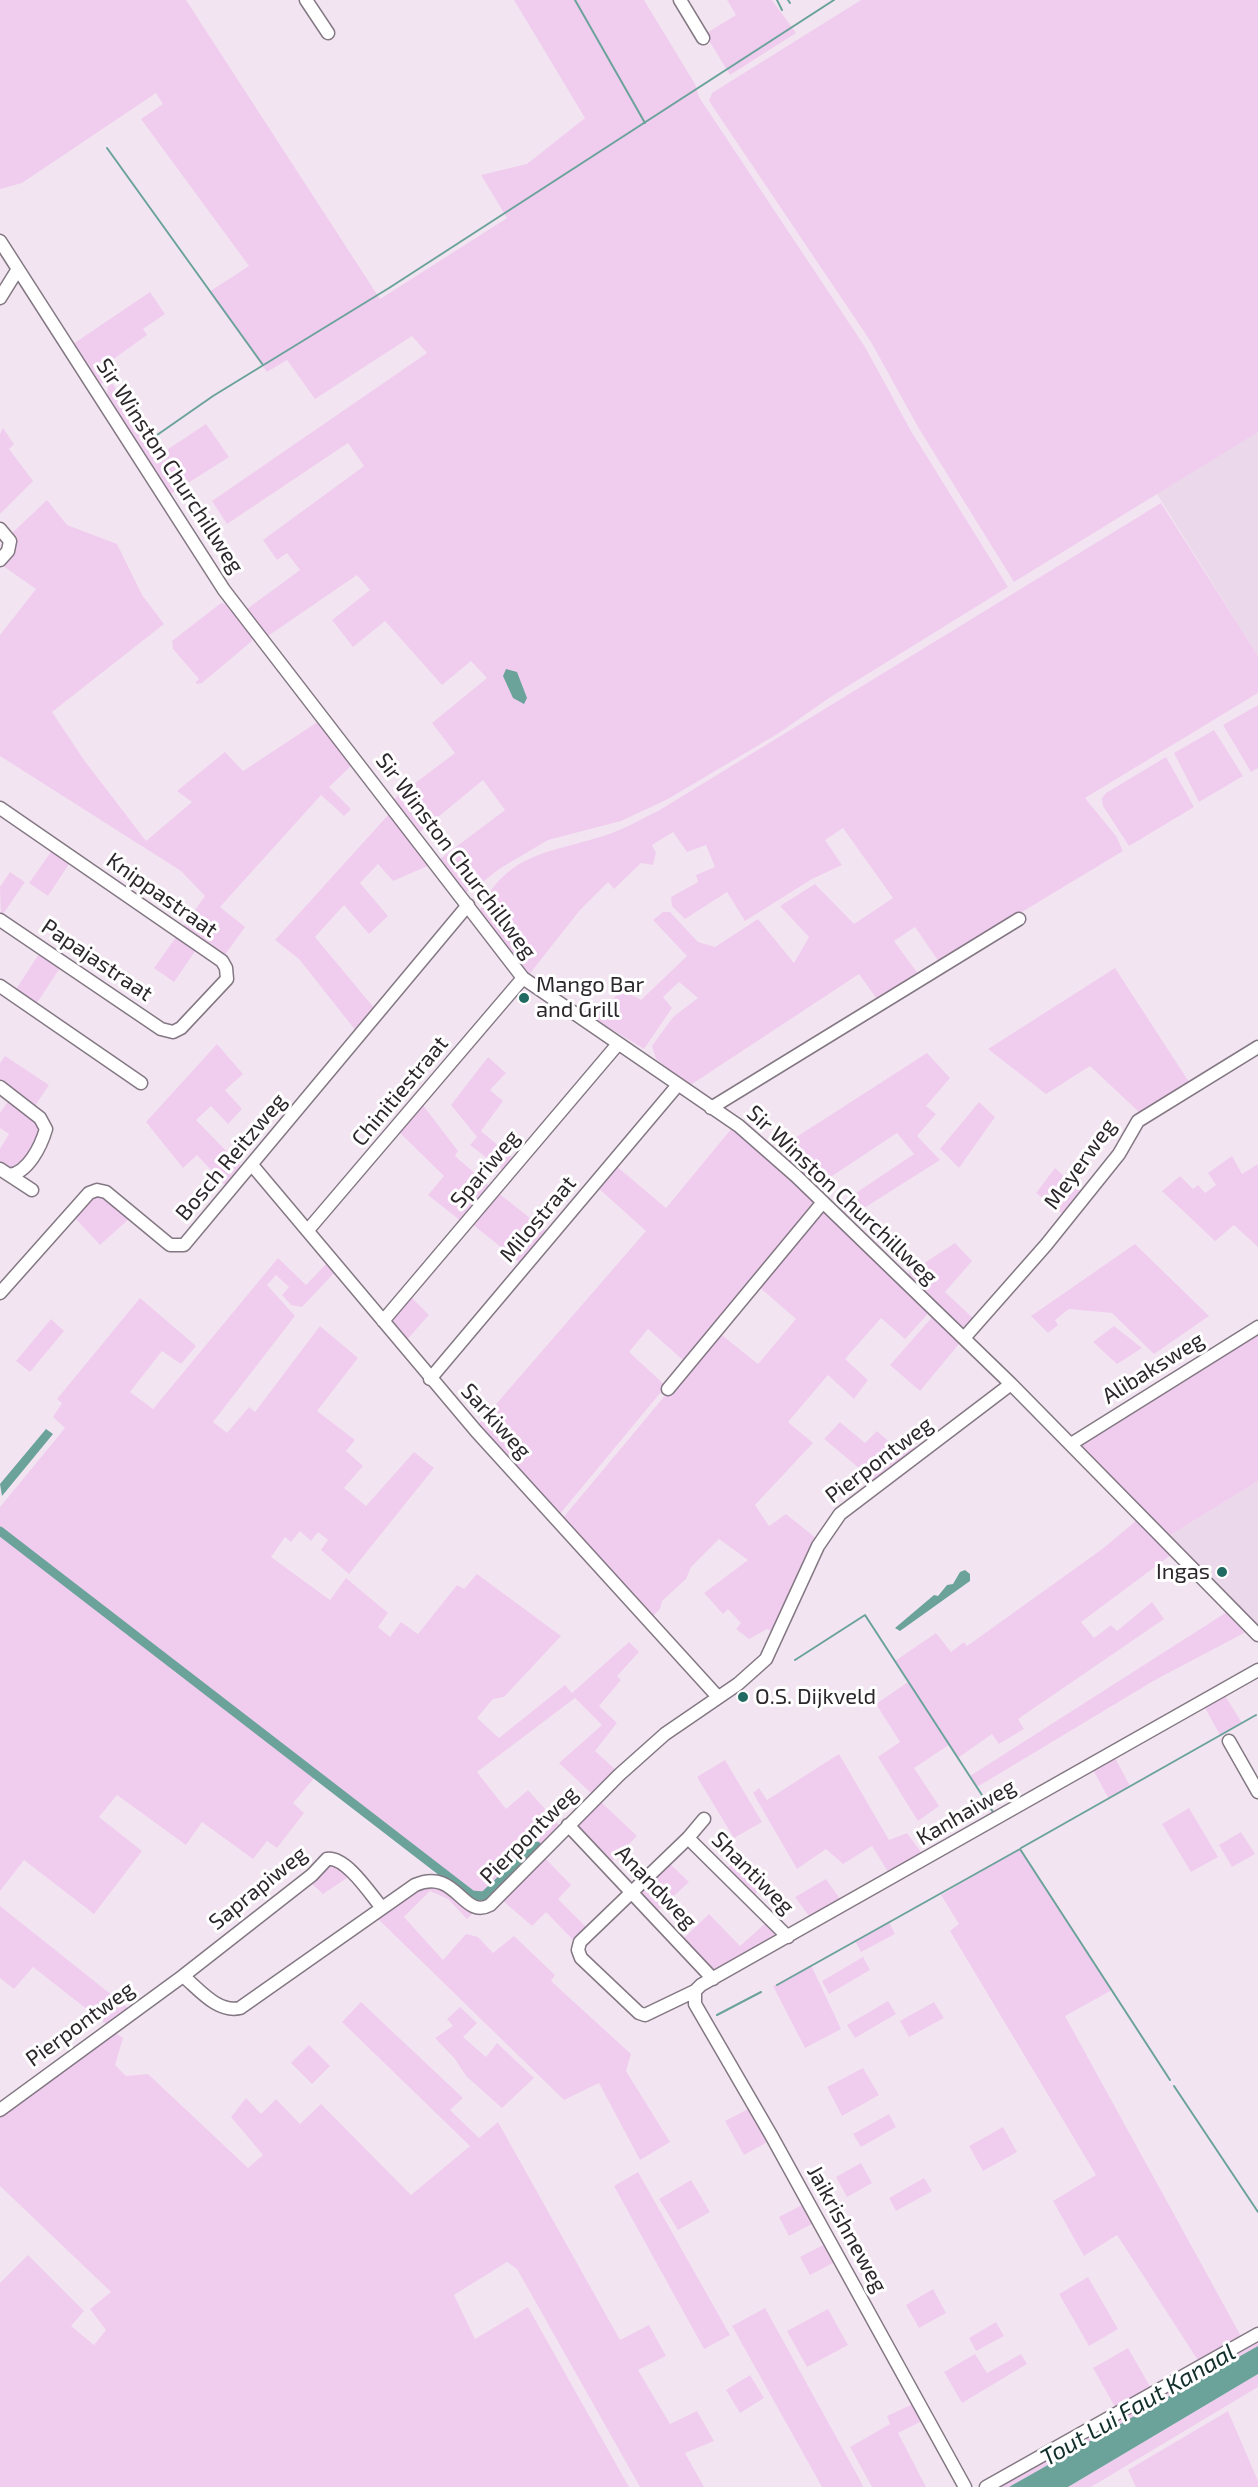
<!DOCTYPE html>
<html>
<head>
<meta charset="utf-8">
<style>
	body { margin:0 }
	canvas { display:block; background:#f2e5f1 }
</style>
</head>
<body>
<canvas width="1258" height="2487"></canvas>
<script>
const c = document.querySelector('canvas').getContext('2d');
c.lineJoin = 'round';
function fill(path, color) {
  c.fillStyle = color;
  c.fill(path, 'evenodd');
}
function trace(path, color, width, dash) {
  c.strokeStyle = color;
  c.lineWidth = width;
  c.lineCap = dash ? 'butt' : 'round';
  c.setLineDash(dash || []);
  c.stroke(path);
}
function write(font, color, halo, rows, align = 'center') {
  c.font = font + ' "Exo 2",sans-serif';
  c.lineWidth = 6;
  c.setLineDash([]);
  c.textBaseline = 'middle';
  c.strokeStyle = halo;
  c.fillStyle = color;
  for (const [text, x, y, turn = 0] of rows) {
    c.save();
    c.translate(x, y);
    c.rotate((+turn || 0) * Math.PI / 180);
    c.textAlign = isNaN(turn) ? turn : align;
    if (halo) c.strokeText(text, 0, 0);
    c.fillText(text, 0, 0);
    c.restore();
  }
}
const built = new Path2D(`
	M1258 431V656L1157 494Z
	M1258 1481V1628L1169 1536Z`);
const green = new Path2D(`
	M0 0H186L380 299 507 218 481 175 527 164 585 118 514 0H644L695 84 699 97 865 347 911 431 1008 587 832 696 779 733 668 799 621 821 548 840 499 869 474 889 466 892 440 859 505 810 483 780 420 832 394 799 455 753 432 723 487 678 471 661 442 685 385 621 353 647 332 620 370 590 357 575 268 636 247 609 300 570 287 553 277 560 263 540 364 466 348 443 227 524 212 501 427 353 412 336 315 399 287 360 267 372 209 292 249 266 141 119 163 104 156 93 22 183 0 189Z
	M727 0H772L796 33 730 75 705 34 736 15Z
	M861 0H1258V432L1014 582 918 427 871 342 709 101 712 93Z
	M150 292 165 314 143 329 147 335 108 363 104 371 110 380 100 384 73 344Z
	M112 383 159 455 206 424 229 457 169 495 107 395 108 386Z
	M3 428 14 444 9 449 33 481 0 514V434Z
	M47 500 67 525 117 544 142 595 164 624 52 712 84 760 146 841 192 802 177 791 225 752 243 771 319 721 353 764 329 787 351 809 344 816 321 795 220 907 245 927 222 959 181 929 205 896 181 871 0 756V635L36 589 0 564 11 534Z
	M1161 503 1258 656V693L1085 798 1116 836 1123 851 939 962 915 927 894 941 919 975 879 1002 859 974 689 1086 656 1059 652 1046 673 1017 698 998 679 982 663 997 672 1008 644 1049 593 1018 622 990 641 1000 687 956 653 920 663 912H670L698 942 715 947 758 919 794 963 809 937 780 906 815 884 854 924 893 898 843 828 825 840 842 865 812 879 745 921 727 892 685 919 672 906 671 897 698 882 696 875 715 867 706 845 687 852 673 832 652 845 656 853 653 865 641 863 614 889 608 882 580 910 528 976 479 912C507 849 556 853 612 833 628 827 643 818 658 811Z
	M221 603 225 604 252 637V641L202 683 197 684 195 683 199 679 173 649 172 641Z
	M1258 705V768L1251 772 1223 725Z
	M1214 730 1243 776 1199 802 1174 753Z
	M1166 757 1194 807 1129 846 1103 806 1102 798 1106 793Z
	M389 814 430 865 393 881 378 864 360 883 388 916 369 934 344 905 315 937 375 1009 356 1031 299 959 275 940Z
	M53 849 71 861 48 896 29 883Z
	M10 872 25 882 1 917 0 887Z
	M179 933 198 947 174 982 154 968Z
	M41 951 62 965 35 1006 14 992Z
	M1115 968 1189 1082 1141 1114 1090 1066 1046 1094 988 1049Z
	M217 1044 243 1074 225 1090 242 1109 228 1124 211 1106 196 1120 243 1168 226 1186 197 1155 183 1168 146 1122Z
	M927 1053 950 1078 926 1106 936 1114 917 1136 940 1160 850 1217 838 1205 914 1154 897 1133 817 1186 784 1156V1145Z
	M5 1056 49 1085 33 1109 0 1085V1063Z
	M488 1057 506 1073 490 1090 503 1101 481 1131 515 1160 505 1172 470 1145 477 1137 451 1105Z
	M11 1097 34 1115 42 1135 17 1172 0 1167V1149L9 1134 0 1128V1113Z
	M979 1102 995 1117 959 1168 940 1149Z
	M422 1104 458 1151 455 1156 492 1188 462 1222 428 1195 444 1176 397 1130Z
	M732 1128 817 1205 685 1362 648 1329 629 1352 666 1386 559 1515 478 1425 646 1231 597 1187 615 1165 666 1208Z
	M1232 1156 1242 1174 1258 1164V1247L1234 1225 1215 1241 1162 1191 1180 1176 1193 1189 1198 1185 1205 1193 1216 1185 1208 1173Z
	M1055 1168 1082 1192 1064 1215 1036 1193Z
	M497 1192 549 1233 523 1265 471 1223Z
	M100 1196H104L129 1219 100 1245 74 1217 93 1197Z
	M821 1210 927 1310V1315L905 1339 881 1318 845 1359 868 1380 854 1399 828 1375 788 1422 813 1443 755 1505 769 1526 786 1514 817 1539 776 1634 767 1629 749 1639 736 1629 741 1623 728 1609 723 1614 704 1593 748 1560 719 1539 691 1567 686 1579 662 1601 660 1609 651 1618 562 1519 718 1332 758 1364 796 1319 758 1286Z
	M955 1243 972 1261 945 1292 974 1319 967 1327 955 1325 906 1275Z
	M1135 1244 1209 1316 1154 1354 1112 1313 1069 1309 1055 1320 1058 1325 1048 1333 1031 1316Z
	M278 1258 306 1285 328 1262 336 1271 302 1307 291 1305 282 1295 289 1287 276 1275 267 1285 295 1316 213 1422 227 1433 249 1407 255 1412 320 1326 358 1358 317 1411 355 1440 346 1451 363 1466 344 1488 366 1506 414 1452 434 1468 349 1574 321 1550 328 1540 318 1532 311 1541 300 1531 291 1542 285 1537 271 1557 330 1600 346 1578 388 1613 378 1627 390 1637 401 1622 418 1634 457 1585 464 1589 477 1574 561 1636 504 1697 493 1699 477 1718 499 1738 565 1685 572 1693 629 1642 639 1652 617 1676 621 1680 599 1706 617 1723 595 1751 616 1770 592 1794 559 1763 602 1725 575 1698 477 1772 506 1809 528 1790 561 1827 540 1850 537 1847 484 1896 472 1895 316 1776 293 1803 304 1813 277 1848 267 1841 253 1859 202 1822 186 1845 117 1795 99 1817 142 1851 94 1914 24 1860 0 1891V1507L65 1428 53 1417 62 1403 57 1399 140 1298 196 1346 181 1364 162 1351 130 1392 153 1409Z
	M410 1296 429 1315 405 1342 388 1320Z
	M934 1315 959 1344 920 1391 890 1365Z
	M51 1319 64 1331 30 1372 16 1361Z
	M1114 1326 1142 1348 1117 1364 1093 1342Z
	M1258 1333V1481L1169 1536 1080 1445Z
	M840 1422 865 1443 877 1431 896 1448 909 1440 917 1451 871 1484 865 1473 824 1439Z
	M1137 1520 1171 1555 1081 1622 1094 1638 1111 1625 1117 1631 1152 1602 1164 1619 1018 1719 1024 1729 999 1744 992 1734 958 1758 949 1745 914 1768 939 1806 918 1821 878 1757 900 1742 876 1704 908 1682 895 1661 936 1633 951 1652 964 1642 967 1646 1101 1550Z
	M1227 1612 1246 1632 1155 1680 977 1787 970 1776Z
	M1224 1694 1242 1723 1220 1735 1204 1706Z
	M839 1754 889 1840 907 1833 924 1856 890 1875 872 1846 843 1864 826 1849 797 1869 753 1793 759 1788 767 1800Z
	M1114 1756 1130 1786 1109 1799 1092 1768Z
	M725 1760 762 1822 734 1838 697 1777Z
	M599 1800 637 1836 609 1864 574 1826Z
	M1189 1808 1218 1857 1191 1872 1162 1824Z
	M1241 1832 1255 1854 1232 1867 1219 1845Z
	M1020 1849 1112 1990 1065 2016 1242 2338 1199 2362 1117 2235 1084 2256 1053 2201 1096 2175 950 1931 959 1924 941 1895Z
	M741 1855 767 1884 752 1897 726 1870Z
	M543 1856 571 1885 558 1899 588 1929 575 1942 546 1912 532 1926 502 1900Z
	M667 1861 689 1882 656 1912 634 1890Z
	M328 1862H335L350 1876 323 1894 310 1882Z
	M826 1879 843 1903 812 1920 795 1897Z
	M440 1884 472 1909V1914L467 1919 448 1899 430 1891 404 1917 443 1960 466 1934 478 1937 493 1953 514 1936 555 1975 551 1981 631 2054 626 2071 670 2142 640 2160 599 2083 564 2100 376 1917 418 1886Z
	M0 1906 128 2008 107 2025 33 1967 14 1989 0 1978Z
	M709 1914 740 1946 768 1921 782 1937 717 1972 712 1971 683 1939Z
	M889 1922 895 1934 861 1952 855 1941Z
	M863 1957 870 1970 829 1994 822 1981Z
	M811 1965 841 2029 805 2048 773 1986Z
	M888 2001 896 2014 855 2038 847 2025Z
	M361 2002 463 2098 450 2110 479 2138 498 2122 620 2340 649 2325 666 2356 638 2370 670 2424 697 2411 714 2441 685 2453 704 2487H640L517 2269 507 2262 454 2295 475 2339 528 2307 629 2487H0V2283L28 2255 84 2311 71 2326 94 2345 106 2330 90 2309 111 2292 0 2186V2113L112 2031 123 2038 115 2065 126 2076 148 2074 248 2168 263 2155 231 2117 246 2098 261 2114 276 2099 300 2124 321 2104 411 2195 470 2146 342 2022Z
	M934 2002 944 2018 909 2037 900 2021Z
	M460 2007 477 2023 463 2037 486 2057 497 2043 534 2078 502 2108 466 2076 455 2059 435 2038 453 2026 447 2019Z
	M309 2045 330 2066 312 2084 291 2063Z
	M863 2068 879 2095 842 2116 827 2087Z
	M750 2108 769 2141 744 2155 725 2121Z
	M889 2114 896 2127 861 2147 853 2134Z
	M1003 2127 1017 2152 983 2171 969 2146Z
	M861 2163 872 2183 847 2197 836 2177Z
	M638 2172 730 2335 704 2349 614 2186Z
	M924 2178 932 2191 896 2211 889 2198Z
	M691 2180 710 2212 678 2230 659 2199Z
	M802 2205 812 2224 789 2236 779 2217Z
	M825 2244 835 2262 810 2275 800 2257Z
	M1088 2277 1118 2329 1089 2346 1059 2294Z
	M933 2289 946 2313 919 2328 906 2305Z
	M765 2308 860 2480 863 2487H822L732 2326Z
	M828 2309 848 2345 807 2367 787 2331Z
	M996 2322 1004 2336 976 2351 969 2338Z
	M1258 2340V2346L1009 2487H996Z
	M1128 2348 1151 2388 1115 2407 1093 2368Z
	M975 2354 987 2373 1021 2354 1027 2364 962 2403 944 2372Z
	M1258 2374V2387L1091 2487H1068Z
	M750 2375 764 2398 740 2413 726 2390Z
	M915 2403 924 2420 898 2433 926 2487H872L850 2447 890 2424 887 2416Z
	M1228 2411 1258 2481V2487H1136L1128 2470Z`);
const water = new Path2D(`
	M506 669 517 672 527 698 524 704 513 698 503 676Z
	M46 1429 53 1434 2 1496 0 1484Z
	M965 1570 970 1574V1581L900 1631 895 1628 934 1595 938 1596 947 1585 953 1584 960 1572Z
	M1258 2346V2374L1068 2487H1009Z`);
const stream = new Path2D(`
	M575 0 645 123
	M777 0 782 10
	M788 0 790 3
	M107 148 263 365
	M147 442 213 396 389 288 834 0
	M795 1660 865 1615 993 1812
	M1021 1848 1256 1715
	M777 1985 1020 1849 1170 2080
	M717 2015 761 1992
	M1174 2086 1258 2212`);
const canal = new Path2D(`
	M0 1531 472 1895 484 1896 537 1846`);
const minor = new Path2D(`
	M306 0 328 33
	M680 0 703 38
	M0 241 224 590 523 978 739 1126 796 1176 1011 1384 1258 1635
	M0 298 18 269
	M0 529 10 541 8 551 0 560
	M0 808 222 961 226 968 227 979 181 1028 173 1032 161 1029 0 920
	M0 986 141 1083
	M0 1087 40 1118 46 1129C41 1146 28 1173 9 1175
	M711 1108 1019 919
	M252 1165 476 1431 718 1697
	M0 1169 32 1190
	M308 1230 523 978
	M0 1293 89 1193 97 1190 106 1192 170 1245H184L468 905
	M383 1321 618 1044
	M964 1338 1046 1245 1119 1154 1138 1121 1258 1047
	M430 1379 677 1086
	M668 1389 823 1202
	M1071 1444 1258 1327
	M1229 1741 1258 1792
	M704 1819 688 1838 580 1942 578 1950 581 1958 639 2013 645 2015 695 1991 701 1985 1258 1670
	M568 1825 713 1979
	M688 1838 788 1937
	M183 1976 312 1875 327 1859C346 1856 371 1895 382 1908
	M695 1991V2004L771 2135 965 2487
	M0 2110 183 1976C199 1989 217 2013 240 2008L415 1885C457 1867 462 1920 490 1905L619 1775 665 1734 738 1684 766 1659 818 1546 840 1514 1011 1384
	M986 2487 1258 2334`);
const markers = [
	[524,998,6,"#216a62"],
	[1222,1572,6,"#216a62"],
	[743,1697,6,"#216a62"]
];
const streetNames = [
	["Sir Winston Churchillweg",170,466,57],
	["Sir Winston Churchillweg",456,856,53],
	["Knippastraat",162,895,35],
	["Papajastraat",97,960,34],
	["Chinitiestraat",400,1091,-50],
	["Bosch Reitzweg",231,1157,-50],
	["Meyerweg",1080,1164,-54],
	["Spariweg",485,1169,-50],
	["Sir Winston Churchillweg",842,1195,43],
	["Milostraat",538,1219,-50],
	["Alibaksweg",1153,1368,-32],
	["Sarkiweg",496,1421,48],
	["Pierpontweg",879,1460,-37],
	["Kanhaiweg",966,1812,-30],
	["Pierpontweg",529,1835,-45],
	["Shantiweg",753,1873,45],
	["Anandweg",656,1887,46],
	["Saprapiweg",258,1888,-39],
	["Pierpontweg",80,2024,-36],
	["Jaikrishneweg",847,2229,61]
];
const poiNames = [
	["Mango Bar",536,985],
	["and Grill",536,1010],
	["Ingas",1210,1572,"right"],
	["O.S. Dijkveld",755,1697]
];
const waterNames = [
	["Tout Lui Faut Kanaal",1138,2405,-30]
];
fill(built, '#ebd8ea');
fill(green, '#f0cdef');
fill(water, '#6ba39b');
trace(stream, '#6ba39b', 2);
trace(canal, '#6ba39b', 9);
trace(minor, '#837883', 15);
trace(minor, '#fff', 12);
for (const [x, y, r, color] of markers) {
  const dot = new Path2D();
  dot.arc(x, y, r, 0, 2 * Math.PI);
  c.fillStyle = color;
  c.fill(dot);
  trace(dot, '#fff', 2);
}
write('22px', '#2c272b', '#fff', streetNames);
write('22px', '#2c272b', '#fff', poiNames, 'left');
write('italic 24px', '#112f2b', '#fff', waterNames);
</script>
</body>
</html>
